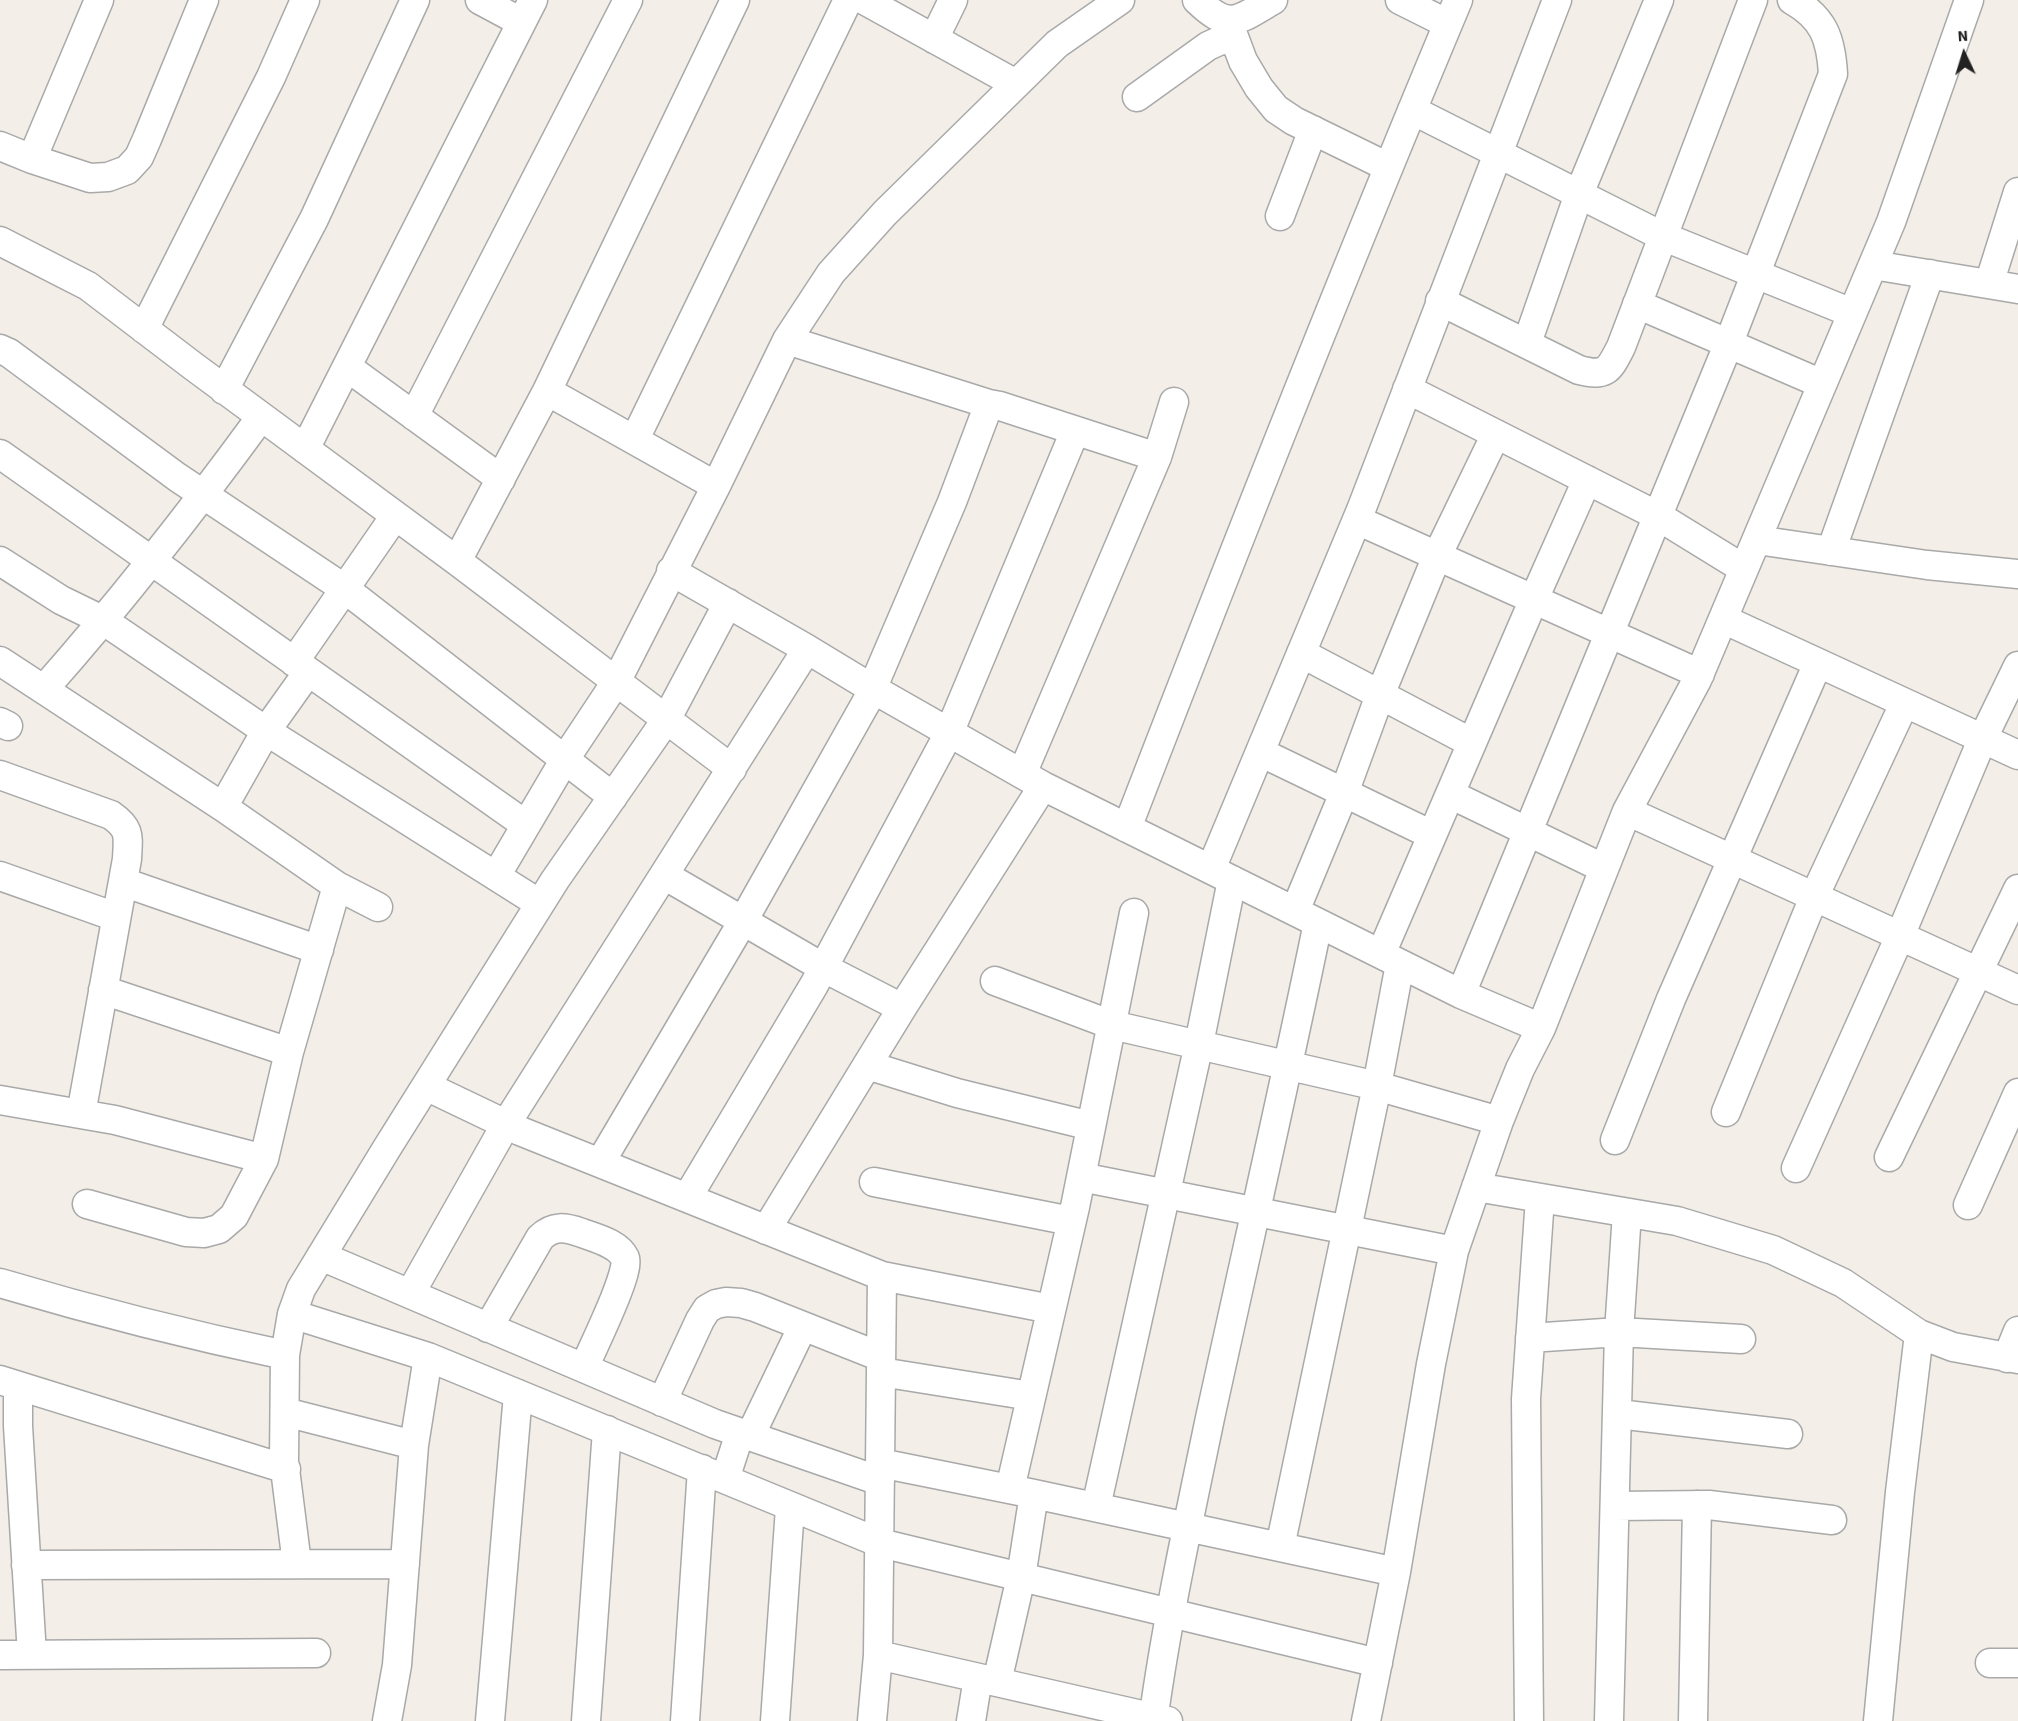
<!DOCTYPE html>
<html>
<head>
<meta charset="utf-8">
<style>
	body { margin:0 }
	#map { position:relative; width:2018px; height:1721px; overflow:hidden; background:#f3efe8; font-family:"Source Sans 3",sans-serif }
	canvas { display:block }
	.north { position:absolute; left:1934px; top:24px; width:60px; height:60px; -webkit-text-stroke:4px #fff; paint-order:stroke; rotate:356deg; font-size:16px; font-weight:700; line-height:24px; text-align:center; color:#222 }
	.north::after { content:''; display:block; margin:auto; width:21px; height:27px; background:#222; clip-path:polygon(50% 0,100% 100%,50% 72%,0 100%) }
</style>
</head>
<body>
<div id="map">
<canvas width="2018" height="1721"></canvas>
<div class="north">N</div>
</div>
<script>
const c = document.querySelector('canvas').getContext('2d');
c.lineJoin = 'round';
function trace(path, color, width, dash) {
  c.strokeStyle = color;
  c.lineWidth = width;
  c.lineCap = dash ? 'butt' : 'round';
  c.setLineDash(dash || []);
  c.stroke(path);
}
const minor = new Path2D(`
	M480 0 521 22
	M864 0 1016 84
	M1197 0C1230 32 1238 20 1273 0
	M1400 0 1448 24
	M1228 21 1243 61 1259 88 1276 109 1294 121 1388 167
	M934 39 953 0
	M1137 97 1208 46 1219 41 1234 38
	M1412 110 1662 236 1852 313
	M0 146 32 159 90 178 108 177 127 170 139 157 147 139 204 0
	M32 159 99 0
	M1280 216 1313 130
	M0 241 88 286 193 366 457 561 732 769
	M1873 265 2018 289
	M1989 284 2018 192
	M1440 301 1579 370C1607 377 1609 370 1621 347L1753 0
	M1637 304 1822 384
	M144 329 271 77 305 0
	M787 340 989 404 1000 406 1157 457
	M1527 343 1579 194 1659 0
	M0 349 9 353 177 477 345 589 613 797
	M347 367 501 479
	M1407 389 1658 516 1744 569
	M224 390 314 219 415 0
	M547 391 716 486
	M414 416 628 0
	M635 439 848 0
	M305 449 533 0
	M0 454 526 825
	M1357 520 1700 674
	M1757 540 1927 565 2018 574
	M1831 551 1930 274
	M0 561 61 600 104 621 266 731 540 904
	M457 561 547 391 735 0
	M671 571 807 649 873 689 1043 786 1461 994 1541 1028
	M1723 619 2018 755
	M1301 653 1472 743
	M0 661 223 807 337 886 378 907
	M294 662 395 516
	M44 689C121 602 193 510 261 417
	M0 722 8 726
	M1260 752 1432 835
	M1022 774 1157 457 1174 402
	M0 775 111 815C131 829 128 836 127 859L81 1114
	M1450 794 1603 868
	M223 807 266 731 308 672
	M1627 811 2018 990
	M1127 828C1234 550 1343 274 1458 0
	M1211 869 1361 510 1557 0
	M664 875 824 968 902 1008
	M0 876 116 917
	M496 876 565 759 616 682 716 486 787 340 831 273 885 213 1057 44 1120 0
	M123 882 319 950
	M1295 911 1344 793 1380 695 1437 556 1496 434
	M1381 954 1534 599 1587 480
	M995 981 1112 1025 1377 1086 1499 1121
	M103 990 289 1052
	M1461 994 1728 345 1833 74C1831 39 1824 18 1792 0
	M867 1065 957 1093 1091 1126
	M426 1086 520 1131 882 1276 1051 1309
	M0 1100 115 1120 264 1159
	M1726 1112 1814 897 1904 704
	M1615 1140 1671 999 1818 663
	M1889 1157 2018 889
	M600 1163 743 921 867 701 952 502 989 404
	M1796 1168 1900 936 1982 740 2018 666
	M1081 1177 1454 1251
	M874 1182 1071 1221
	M1476 1187 1677 1221 1773 1250 1843 1283 1919 1334 1953 1347 2018 1359
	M687 1198 814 985 949 733 1075 431
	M87 1204 186 1232 204 1233 219 1229 234 1216 264 1159 289 1052 337 886
	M1968 1205 2018 1093
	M766 1230 902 1008 1043 786
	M321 1256 715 1424 880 1481
	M0 1283C94 1311 189 1335 285 1355
	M410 1294 506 1124 807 649
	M292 1314 428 1357 880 1543 1378 1663
	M488 1328 540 1238C553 1225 565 1227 582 1233 595 1238 618 1243 625 1258 631 1271 591 1351 584 1368
	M1530 1338 1619 1332 1741 1339
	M2007 1358 2018 1331
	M881 1372 1031 1396
	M0 1380 286 1469
	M18 1386V1426L32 1655
	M662 1402 700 1320 707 1309 716 1304 726 1302 741 1303 755 1307 881 1357
	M285 1412 414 1445
	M1618 1414 1788 1434
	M750 1436 803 1326
	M880 1463 1034 1494 1396 1572
	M725 1479 740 1433
	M1010 1489 1075 1207 1134 913
	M1615 1506 1709 1505 1832 1520
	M1096 1507 1199 1044 1232 880
	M1280 1547 1377 1086 1400 964
	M297 1564 284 1461 285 1355 292 1314 301 1289 387 1148 555 880 666 720 728 603
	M26 1565 405 1564
	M0 1655 316 1653
	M878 1655 1168 1721
	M1990 1663H2018
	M997 1682 1021 1577 1034 1494
	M387 1721 397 1665 414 1445 428 1357
	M490 1721 518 1394
	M586 1721 607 1430
	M685 1721 702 1469
	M775 1721 790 1508
	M872 1721 878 1655 882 1276
	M971 1721 978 1678
	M1153 1721C1167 1619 1189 1519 1210 1418 1246 1253 1284 1088 1318 923
	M1366 1721 1396 1572 1431 1364 1454 1251 1499 1121 1520 1069 1541 1028 1627 811 1697 680 1891 222 1969 0
	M1529 1721 1526 1399 1540 1198
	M1609 1721 1619 1332 1627 1213
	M1693 1721 1697 1505
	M1878 1721 1900 1492 1919 1334`);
trace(minor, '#a9a9a9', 31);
trace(minor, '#fff', 28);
</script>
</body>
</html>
